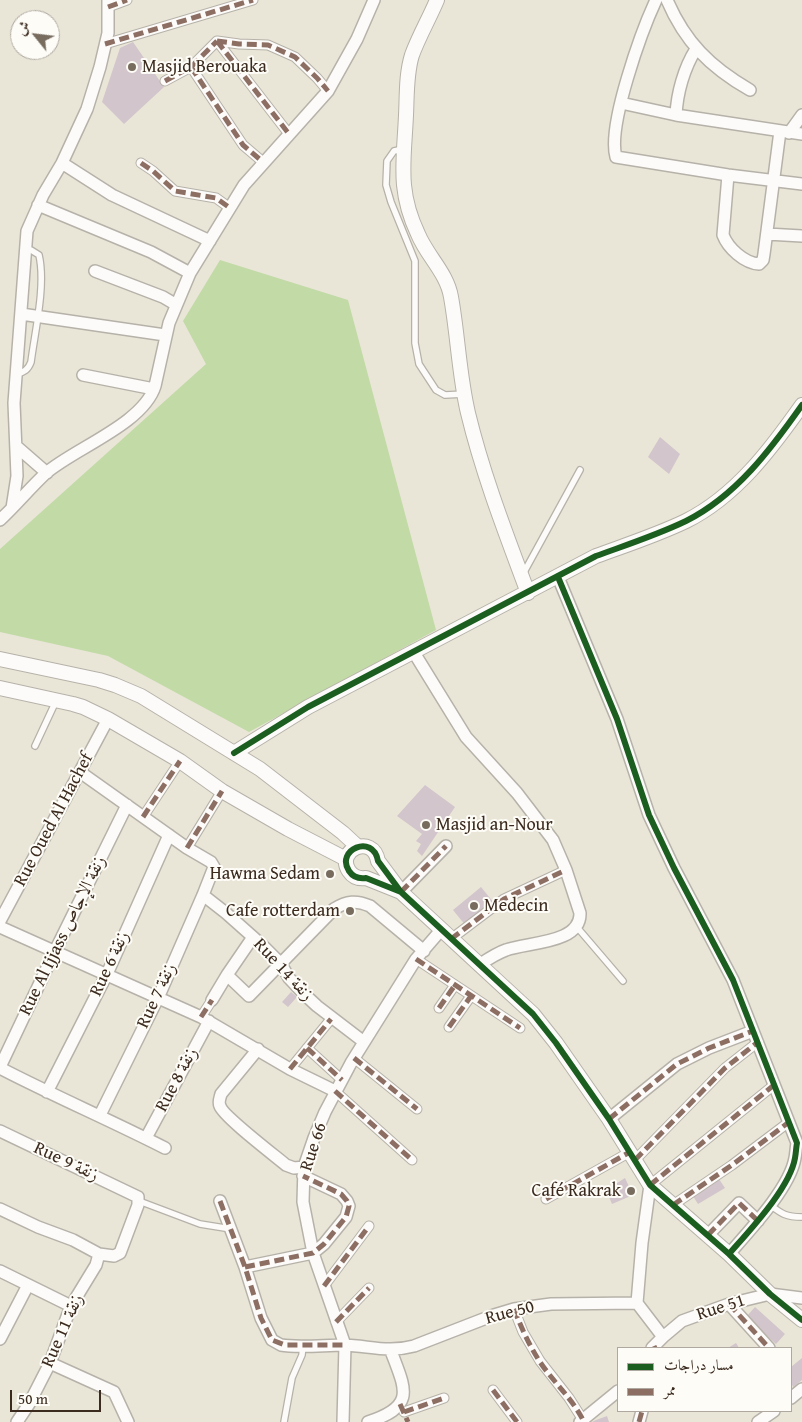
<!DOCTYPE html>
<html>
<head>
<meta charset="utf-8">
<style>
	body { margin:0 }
	#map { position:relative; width:802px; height:1422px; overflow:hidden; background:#e9e6d8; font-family:"Gentium Book Plus",Amiri,serif }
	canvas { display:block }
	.legend { position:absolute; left:617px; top:1347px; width:175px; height:65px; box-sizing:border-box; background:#fdfcf7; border:1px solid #afa8a0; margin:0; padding:6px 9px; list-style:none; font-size:15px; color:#3b2a1e }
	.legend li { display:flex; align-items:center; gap:10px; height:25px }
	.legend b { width:25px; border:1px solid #afa8a0 }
	.north { position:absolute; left:10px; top:10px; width:50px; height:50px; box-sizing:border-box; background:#fdfcf7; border:1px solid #afa8a0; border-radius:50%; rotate:299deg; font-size:14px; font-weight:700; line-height:20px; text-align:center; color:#3b2a1e }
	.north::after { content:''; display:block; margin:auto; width:18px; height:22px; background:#786c5f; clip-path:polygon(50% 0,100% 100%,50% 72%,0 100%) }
	.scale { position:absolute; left:10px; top:1390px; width:91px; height:22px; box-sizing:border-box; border:2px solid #3b2a1e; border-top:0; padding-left:6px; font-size:15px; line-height:18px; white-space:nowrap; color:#3b2a1e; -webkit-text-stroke:4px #fdfcf7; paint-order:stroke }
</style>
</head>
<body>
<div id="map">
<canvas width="802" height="1422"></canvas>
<ul class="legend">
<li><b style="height:6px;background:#1b5e20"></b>مسار دراجات</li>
<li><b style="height:6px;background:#8d6e63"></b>ممر</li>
</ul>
<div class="north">ش</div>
<div class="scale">50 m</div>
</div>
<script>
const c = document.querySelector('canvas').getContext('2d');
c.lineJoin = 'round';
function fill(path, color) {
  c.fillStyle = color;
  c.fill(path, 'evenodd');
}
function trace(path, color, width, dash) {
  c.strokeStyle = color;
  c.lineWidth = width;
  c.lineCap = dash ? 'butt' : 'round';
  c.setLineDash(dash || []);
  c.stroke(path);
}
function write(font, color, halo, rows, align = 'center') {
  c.font = font + ' "Gentium Book Plus",Amiri,serif';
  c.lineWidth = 4;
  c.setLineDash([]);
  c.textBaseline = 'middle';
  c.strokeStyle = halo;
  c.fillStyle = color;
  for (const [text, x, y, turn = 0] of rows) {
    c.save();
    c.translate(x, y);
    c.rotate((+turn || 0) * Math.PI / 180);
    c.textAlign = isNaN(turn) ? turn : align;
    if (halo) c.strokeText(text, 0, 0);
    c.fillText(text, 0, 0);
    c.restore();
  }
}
const green = new Path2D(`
	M220 260 348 300 436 630 249 732 108 656 0 632V549L206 364 183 321Z`);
const building = new Path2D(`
	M133 42 164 87 124 124 102 102 120 48Z
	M660 437 680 454 669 474 648 457Z
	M425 785 455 807 422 856 417 851 421 844 416 841 422 834 397 816Z
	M481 887 494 903 466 926 453 910Z
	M291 992 297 997 288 1007 282 1002Z
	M717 1176 725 1188 698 1204 691 1193Z
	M625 1178 633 1195 612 1204 606 1190Z
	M755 1307 785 1334 776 1344 746 1317Z
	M736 1343 739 1348H728Z
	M802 1358V1380L793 1387 791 1383V1367Z
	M607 1416 609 1422H592L596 1420Z`);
const service = new Path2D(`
	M403 149 394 151 387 161 386 185 391 202 415 261V343L419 364 436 390 445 395 465 394
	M17 374C24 372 28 370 31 362 35 331 46 285 39 255L31 250H25
	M523 574 580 470
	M35 746 56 701
	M576 926 623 981
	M139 1201 200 1224 231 1229
	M770 1205C782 1214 786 1217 802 1217
	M284 1422 292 1378 302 1355 303 1345`);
const pedestrian = new Path2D(`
	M108 7 127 0
	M217 41 239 44 268 45 295 57 317 78 328 91
	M217 41 289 134
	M105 44 253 0
	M191 67 243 145 263 162
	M165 81 191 67 217 41
	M141 163 153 171 175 191 216 198 230 208
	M143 817 180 761
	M187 848 222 791
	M451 939 504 899 566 870
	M416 959 520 1028
	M439 1008 455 985
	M201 1017 212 1000
	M449 1027 471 996
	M307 1048 342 1080
	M354 1058 417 1109
	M290 1069 331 1019
	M335 1091 412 1160
	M635 1160 725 1068 758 1042
	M650 1185 774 1085
	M546 1199 630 1152
	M673 1205 732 1165 789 1122
	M324 1286 369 1226
	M514 1309 523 1332 540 1361 569 1398 583 1420
	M336 1322 369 1288
	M493 1390 517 1422
	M404 1412 444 1398`);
const minor = new Path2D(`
	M656 0C642 30 607 126 616 157L728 175 802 184
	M667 0C685 42 710 67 750 90
	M621 103 676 115 802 134
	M676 115C677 93 684 68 696 49
	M789 133 802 115
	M62 163 112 195 210 241
	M728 175 723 235C728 248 744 263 759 264L763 260 764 254 780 131
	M38 205 151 252 190 273
	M767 234 802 236
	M95 271 163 297 175 304
	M21 314 165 335
	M83 375 154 389
	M16 446 47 473
	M12 508 17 476 14 403 27 231 43 195 62 163 87 109 100 67 108 33V0
	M0 520C16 505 30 488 46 473 75 448 143 424 155 386L169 323 190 273 244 185 328 91 357 39 374 0
	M558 577 617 719 649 815 674 868 733 980 797 1143C796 1148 796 1153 795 1158 790 1188 749 1231 729 1254
	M413 651 466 737 517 793 553 840 566 870 580 913C581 944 527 942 506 950 497 953 488 959 479 965
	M80 772 187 848 211 862 214 867 203 895 158 998 100 1115
	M401 892 446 846
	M203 895 226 913 262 945 281 964 289 978 303 993 317 1006 364 1042
	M0 921 108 719
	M0 927 201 1017 290 1069 335 1091
	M253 937 227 975 249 996 334 909C347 901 356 900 370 906L424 951
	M212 1000 227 975
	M258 1049 221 1094C220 1098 218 1102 220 1106 223 1116 274 1155 286 1165L294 1168 304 1167
	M0 1067 55 951 127 805
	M0 1068C54 1096 110 1120 165 1148
	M47 1092 107 974 169 835
	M609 1119 677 1064 709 1048 753 1031
	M0 1131 138 1197V1205L120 1253 114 1256 99 1254
	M146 1138 209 1021
	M220 1201 245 1267 261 1318 272 1340 281 1345C298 1348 325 1345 344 1345 370 1346 388 1353 414 1346L494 1315 514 1309 551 1304 637 1303 663 1337
	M0 1209 38 1227 73 1240 99 1254 96 1265 71 1306 50 1363 29 1404 17 1422
	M708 1235 739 1203 758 1221
	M245 1267 313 1253 324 1244 346 1217 349 1206 347 1201 341 1194 303 1176
	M0 1271 71 1306
	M637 1303 642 1243 650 1185
	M729 1304 769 1348
	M0 1339 28 1285
	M652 1348 663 1337 682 1321 729 1304 770 1294 802 1298
	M50 1363 114 1392 128 1422
	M791 1398 802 1389
	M343 1422 345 1345 313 1253 303 1202 304 1167 314 1138 325 1112 351 1063 416 959 441 930
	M368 1422C417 1406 405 1389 391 1351
	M580 1422 618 1391
	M639 1422 642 1411
	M758 1422 774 1411`);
const tertiary = new Path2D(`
	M437 0C429 19 419 36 412 55 406 74 407 96 406 115 404 161 397 190 418 234 427 256 447 273 451 297 458 336 459 375 468 413 483 475 506 534 528 593
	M0 659 99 680 115 685 141 696 260 769 343 833 357 846
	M0 688 73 704 83 707 108 719 180 761 222 791 288 829 346 859
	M234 753 308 707 596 556C626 545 657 535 686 521 736 496 771 449 802 405
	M401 892 366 878C359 879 353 877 349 871 335 850 373 833 378 861L401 892 533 1014 556 1043 609 1119 650 1185 729 1254 770 1294 802 1320`);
const quiet = new Path2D(`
	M108 7 127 0
	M217 41 239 44 268 45 295 57 317 78 328 91
	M217 41 289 134
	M105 44 253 0
	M191 67 243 145 263 162
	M165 81 191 67 217 41
	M141 163 153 171 175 191 216 198 230 208
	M143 817 180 761
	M187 848 222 791
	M401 892 446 846
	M451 939 504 899 566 870
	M416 959 520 1028
	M439 1008 455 985
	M201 1017 212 1000
	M449 1027 471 996
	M307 1048 342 1080
	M354 1058 417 1109
	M290 1069 331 1019
	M335 1091 412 1160
	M609 1119 677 1064 709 1048 753 1031
	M635 1160 725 1068 758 1042
	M650 1185 774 1085
	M546 1199 630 1152
	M220 1201 245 1267 261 1318 272 1340 285 1345H345
	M673 1205 732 1165 789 1122
	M708 1235 739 1203 758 1221
	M245 1267 313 1253 324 1244 346 1217 349 1206 347 1201 341 1194 303 1176
	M324 1286 369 1226
	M729 1304 769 1348
	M514 1309C521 1327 529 1345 540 1362 554 1383 573 1399 584 1422
	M336 1322 369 1288
	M654 1346 655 1348
	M493 1390 517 1422
	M400 1404 408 1422
	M404 1412 444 1398
	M639 1422 642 1411`);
const cycleway = new Path2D(`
	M558 577 617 719 649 815 674 868 733 980 797 1143C796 1148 796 1153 795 1158 790 1188 749 1231 729 1254
	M234 753 308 707 596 556C626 545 657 535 686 521 736 496 771 449 802 405
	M401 892 366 878C359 879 353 877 349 871 335 850 373 833 378 861L401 892 533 1014 556 1043 609 1119 650 1185 729 1254 770 1294 802 1320`);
const markers = [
	[132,67,5,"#786c5f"],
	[426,825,5,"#786c5f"],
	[330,874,5,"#786c5f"],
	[474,906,5,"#786c5f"],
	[350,911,5,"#786c5f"],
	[631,1191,5,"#786c5f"]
];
const poiNames = [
	["Masjid Berouaka",142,67],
	["Masjid an-Nour",436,825],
	["Hawma Sedam",320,874,"right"],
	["Medecin",484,906],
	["Cafe rotterdam",340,911,"right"],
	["Café Rakrak",621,1191,"right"]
];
const streetNames = [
	["Rue Oued Al Hachef",54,820,-62],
	["Rue Al Ijjass زنقة الإجاص",63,936,-64],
	["Rue 6 زنقة",110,964,-65],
	["Rue 14 زنقة",283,970,47],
	["Rue 7 زنقة",157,996,-65],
	["Rue 8 زنقة",177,1080,-62],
	["Rue 66",314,1147,-72],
	["Rue 9 زنقة",66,1162,25],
	["Rue 51",721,1308,-18],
	["Rue 50",510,1313,-15],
	["Rue 11 زنقة",63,1331,-66]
];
fill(green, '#c2daa6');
fill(building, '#d2c5cb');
trace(service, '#b6b2a9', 8);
trace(pedestrian, '#b6b2a9', 11);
trace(minor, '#b6b2a9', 14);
trace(tertiary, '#b6b2a9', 16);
trace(service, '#fcfbf9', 5.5);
trace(pedestrian, '#fcfbf9', 9);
trace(minor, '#fcfbf9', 11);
trace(tertiary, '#fcfbf9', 14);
trace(quiet, '#8d6e63', 5, [10, 5]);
trace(cycleway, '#1b5e20', 6);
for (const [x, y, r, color] of markers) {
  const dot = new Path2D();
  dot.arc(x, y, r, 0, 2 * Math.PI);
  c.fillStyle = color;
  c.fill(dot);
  trace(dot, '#fdfcf7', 2);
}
write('18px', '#3b2a1e', '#fdfcf7', poiNames, 'left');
write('18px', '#3b2a1e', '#fdfcf7', streetNames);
</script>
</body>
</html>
